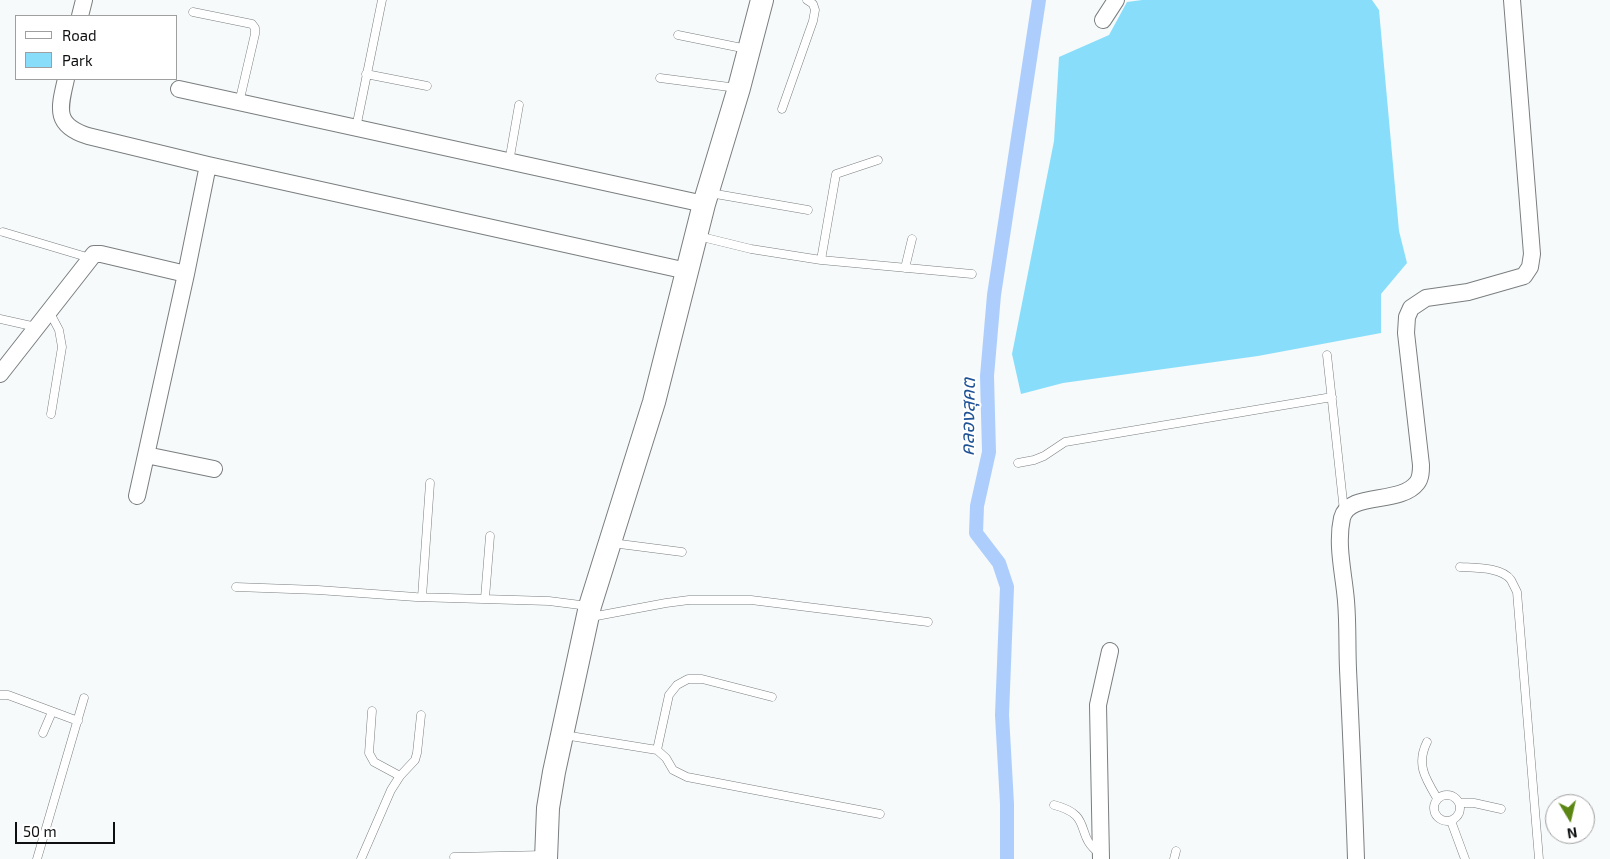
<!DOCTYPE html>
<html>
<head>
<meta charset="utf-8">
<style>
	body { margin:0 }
	#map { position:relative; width:1610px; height:859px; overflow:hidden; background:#f6fafb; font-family:"Exo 2",sans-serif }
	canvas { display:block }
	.legend { position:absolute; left:15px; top:15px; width:162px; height:65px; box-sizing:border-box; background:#fff; border:1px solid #9f9f9f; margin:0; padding:6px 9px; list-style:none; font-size:15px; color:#0e0f10 }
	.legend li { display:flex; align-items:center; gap:10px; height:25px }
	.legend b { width:25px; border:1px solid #9f9f9f }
	.north { position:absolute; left:1545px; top:794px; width:50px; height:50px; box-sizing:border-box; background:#fff; border:1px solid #9f9f9f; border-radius:50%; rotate:171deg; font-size:14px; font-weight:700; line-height:20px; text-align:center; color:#0e0f10 }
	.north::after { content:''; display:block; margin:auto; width:18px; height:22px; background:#5b8613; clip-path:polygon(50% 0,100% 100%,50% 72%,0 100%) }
	.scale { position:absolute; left:15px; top:822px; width:100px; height:22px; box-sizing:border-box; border:2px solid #0e0f10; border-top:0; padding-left:6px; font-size:15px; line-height:18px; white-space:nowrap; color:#0e0f10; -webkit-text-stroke:4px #fff; paint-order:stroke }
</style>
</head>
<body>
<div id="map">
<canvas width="1610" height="859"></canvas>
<ul class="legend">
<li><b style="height:6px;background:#fff"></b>Road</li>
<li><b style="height:14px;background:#88defa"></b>Park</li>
</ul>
<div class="north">N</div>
<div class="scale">50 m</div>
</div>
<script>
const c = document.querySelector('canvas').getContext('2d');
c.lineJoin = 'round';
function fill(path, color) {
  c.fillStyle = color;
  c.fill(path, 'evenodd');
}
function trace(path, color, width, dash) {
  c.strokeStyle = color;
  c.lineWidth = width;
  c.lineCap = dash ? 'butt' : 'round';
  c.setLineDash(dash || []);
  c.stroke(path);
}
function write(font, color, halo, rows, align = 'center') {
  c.font = font + ' "Exo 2","Noto Sans Thai",sans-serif';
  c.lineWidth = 4;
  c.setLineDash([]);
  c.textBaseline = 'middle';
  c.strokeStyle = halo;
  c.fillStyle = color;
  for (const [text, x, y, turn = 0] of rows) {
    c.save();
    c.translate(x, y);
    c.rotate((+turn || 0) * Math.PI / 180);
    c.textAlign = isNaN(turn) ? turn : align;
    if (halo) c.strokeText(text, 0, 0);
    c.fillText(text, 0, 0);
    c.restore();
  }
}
const green = new Path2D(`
	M1142 0H1372L1379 10 1399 231 1407 263 1381 294V333L1258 356 1063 383 1021 394 1012 354 1054 141 1059 57 1109 35 1127 2Z`);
const canal = new Path2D(`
	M1007 859V804L1002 715 1007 587 999 563 976 533 977 506 989 452 987 376 994 295 1039 0`);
const lane = new Path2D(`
	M193 12 252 24 255 28V34L239 103
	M678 35 747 49
	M366 74 427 86
	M660 78 737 88
	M782 109 813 21 815 10 813 4 807 0
	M356 128 382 0
	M509 162 519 105
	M710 193 808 210
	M3 232 90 258
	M698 236 751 249 821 260 972 274
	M821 260 836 174 878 160
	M905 268 912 239
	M49 311 59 330 62 347 51 414
	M0 319 36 327
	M1327 355 1344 511
	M1018 463 1034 460 1044 456 1065 442 1332 397
	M612 543 682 552
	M1460 567C1475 568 1502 567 1511 580 1513 584 1515 588 1517 592L1539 859
	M236 587 318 590 416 597 549 601 588 606
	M422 597 430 483
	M485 598 490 536
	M591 617 666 603 689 600H751L928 622
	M0 695H8L78 721
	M372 711 369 753 374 762 400 776
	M43 733 52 712
	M564 735 657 750 666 758 673 770 687 777 880 814
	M1427 742C1416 764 1425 778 1437 798
	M657 750 669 695 677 685 688 679H702L772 697
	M1434 808a13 13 0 1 1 26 0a13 13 0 1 1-26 0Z
	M1459 803H1474L1501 809
	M1054 805C1094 815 1074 835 1099 853
	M1451 821 1465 859
	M454 857 545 855
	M37 859 84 698
	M361 859 391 790 400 776 415 760 417 753 421 715
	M1174 859 1176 851`);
const street = new Path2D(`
	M80 16 84 0
	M1103 20 1116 0
	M66 79C59 109 54 125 88 136L208 165 687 271
	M179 89 704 204
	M0 374 94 254H101L186 274
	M146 455 214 469
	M137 496 186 274 208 165
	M1101 859 1098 705 1110 651
	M1356 859C1354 796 1351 733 1348 669 1347 647 1348 624 1346 601 1344 575 1336 545 1342 518 1349 491 1400 505 1417 483 1421 478 1421 471 1421 465L1406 333 1407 317 1411 308 1426 298 1468 292 1524 276 1530 267 1532 254 1512 0`);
const secondary = new Path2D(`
	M546 859 548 808 554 772 590 606 654 402 704 204 739 88 762 0`);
const waterNames = [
	["คลองสุคต",968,417,-89]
];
fill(green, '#88defa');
trace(canal, '#adcefc', 14);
trace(lane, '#7a7e7f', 9);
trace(street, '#7a7e7f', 18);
trace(secondary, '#7a7e7f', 24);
trace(lane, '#fff', 8);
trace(street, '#fff', 16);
trace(secondary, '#fff', 22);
write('italic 19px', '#205396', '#fff', waterNames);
</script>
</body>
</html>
